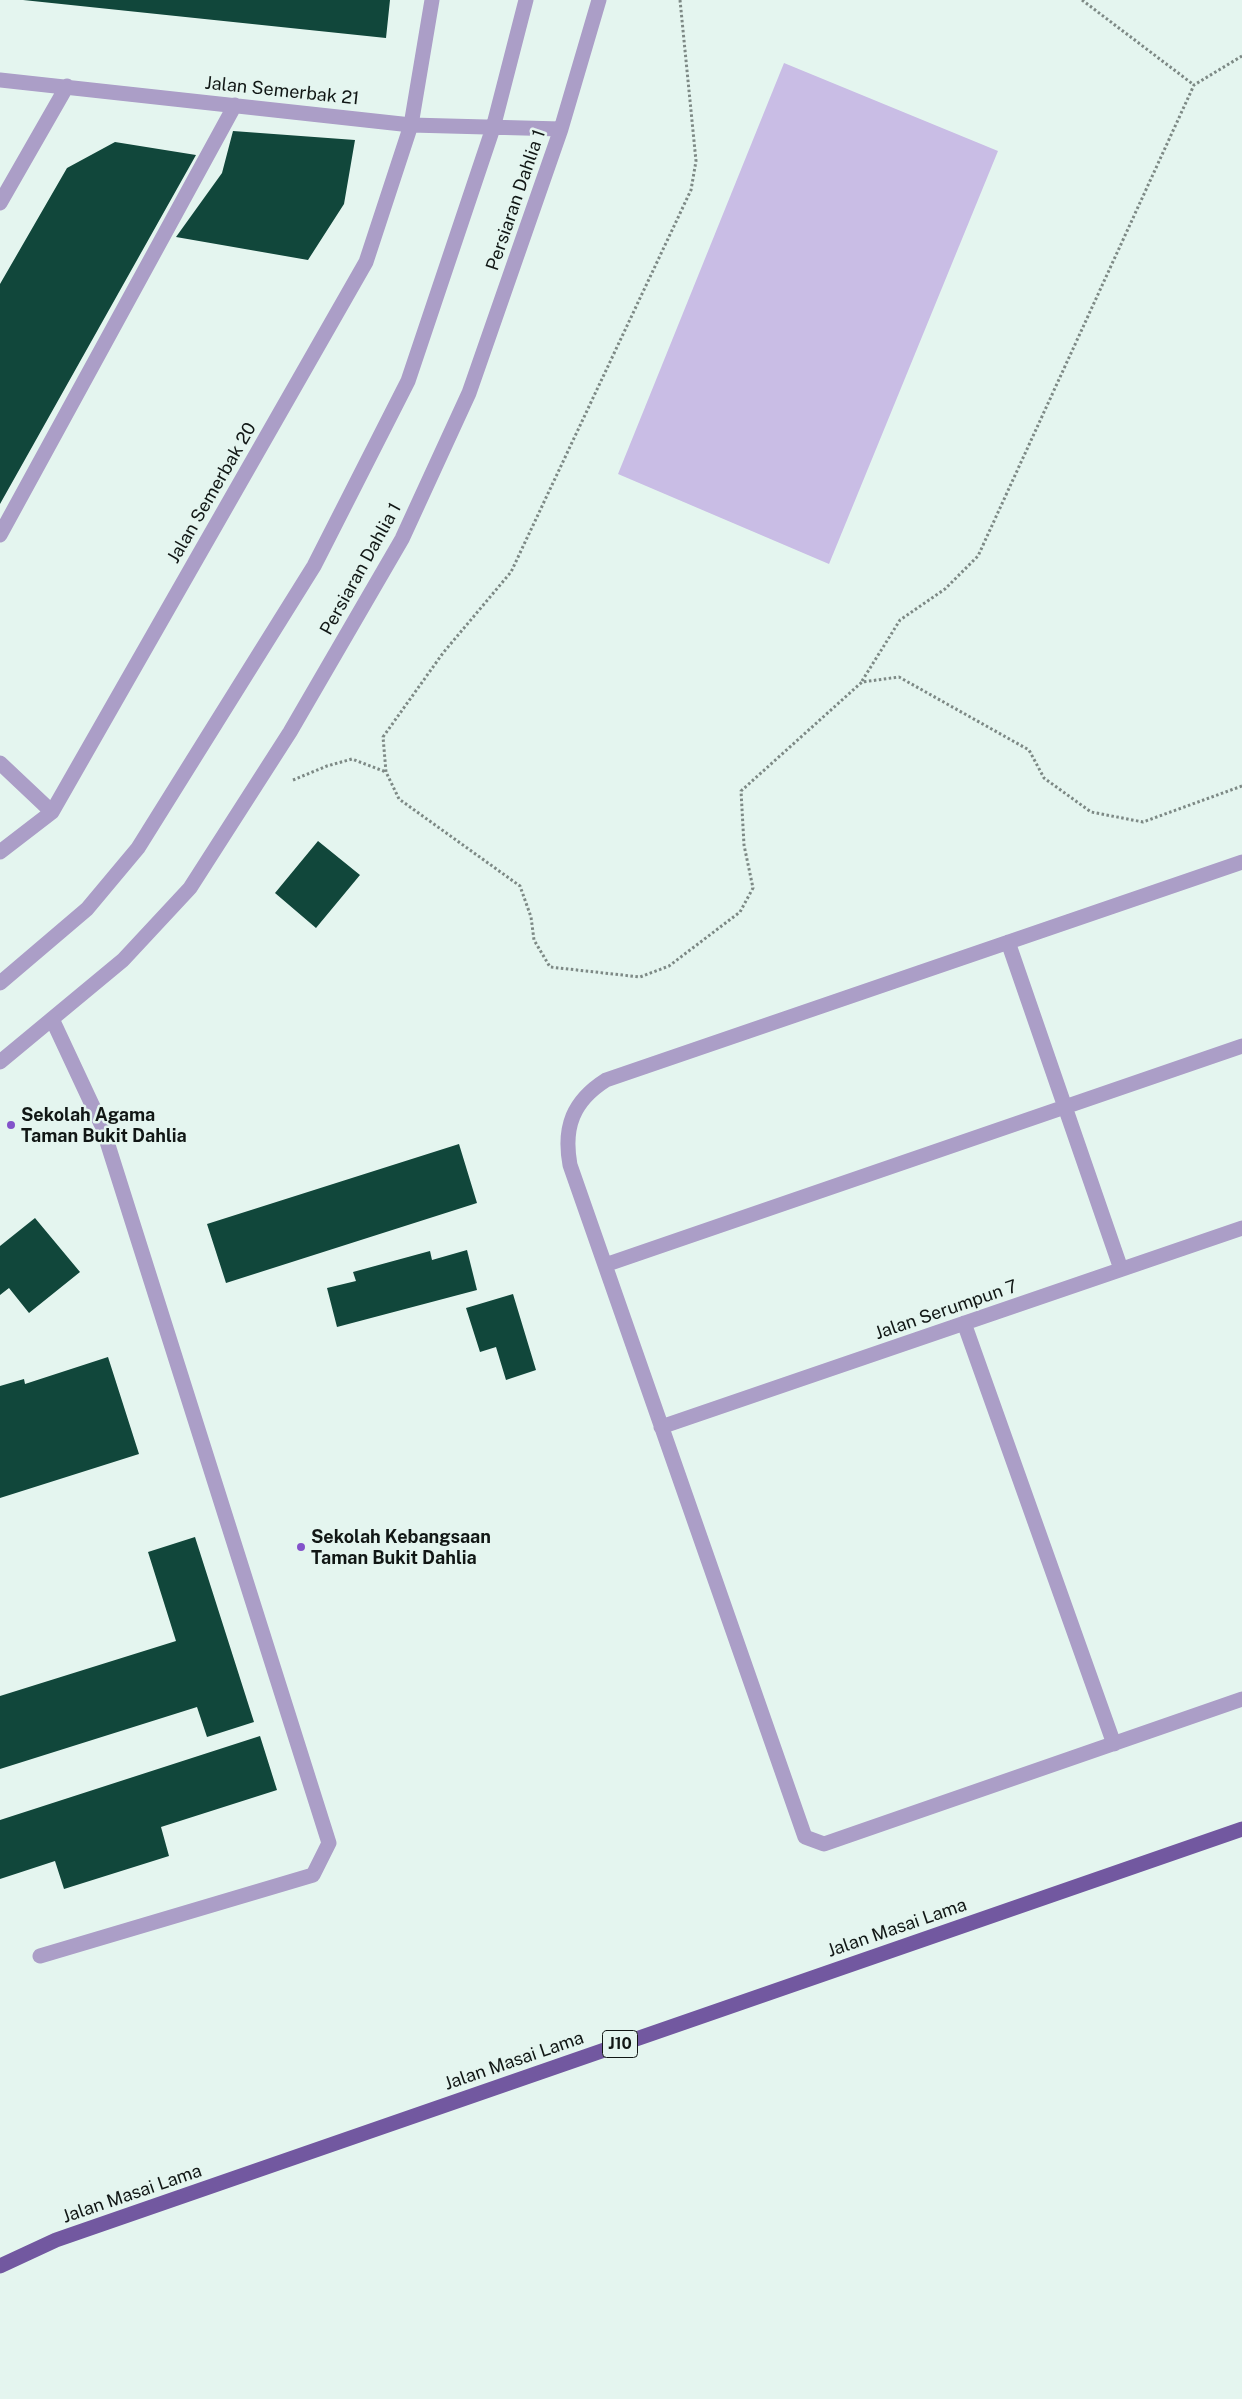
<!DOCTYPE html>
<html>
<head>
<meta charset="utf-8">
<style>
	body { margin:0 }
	canvas { display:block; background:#e4f5ef }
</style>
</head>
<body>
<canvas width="1242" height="2399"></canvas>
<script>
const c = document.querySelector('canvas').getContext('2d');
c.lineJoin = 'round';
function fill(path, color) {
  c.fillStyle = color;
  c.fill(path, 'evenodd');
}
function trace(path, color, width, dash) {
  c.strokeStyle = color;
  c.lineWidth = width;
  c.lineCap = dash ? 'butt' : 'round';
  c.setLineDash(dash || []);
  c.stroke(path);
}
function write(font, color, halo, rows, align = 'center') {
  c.font = font + ' "Public Sans",sans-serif';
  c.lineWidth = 5;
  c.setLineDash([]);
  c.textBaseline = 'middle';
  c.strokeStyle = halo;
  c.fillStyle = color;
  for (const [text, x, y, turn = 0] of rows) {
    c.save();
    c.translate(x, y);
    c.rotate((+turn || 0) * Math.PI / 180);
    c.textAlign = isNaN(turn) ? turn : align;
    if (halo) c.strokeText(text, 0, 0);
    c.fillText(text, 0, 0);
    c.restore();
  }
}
const green = new Path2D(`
	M784 63 998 151 829 564 618 474Z`);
const building = new Path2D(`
	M23 0H390L386 38Z
	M233 131 355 140 344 204 308 260 176 237 222 173Z
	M115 142 196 155 0 504V284L67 168Z
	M318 841 360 875 316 928 275 893Z
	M459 1144 477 1203 226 1283 207 1224Z
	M35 1218 80 1272 29 1313 9 1288 0 1295V1246Z
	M467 1250 477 1290 337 1327 327 1288 356 1281 353 1272 430 1251 432 1260Z
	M513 1294 536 1370 506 1380 496 1347 480 1352 466 1308Z
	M108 1357 139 1454 0 1498V1386L24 1379 25 1384Z
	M195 1537 254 1722 207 1737 197 1707 0 1769V1696L176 1641 148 1552Z
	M260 1736 277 1790 161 1827 169 1856 64 1889 55 1861 0 1879V1820Z`);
const path = new Path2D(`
	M680 0 696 161 691 190 511 572 443 653 383 737 386 772 399 799 520 886 531 917 534 940 550 967 640 977 669 966 740 912 753 888 744 845 741 791 862 682 899 677 1029 750 1044 778 1091 812 1143 822 1242 786
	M1082 0 1194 85
	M862 681 900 620 945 589 978 556 1194 85 1242 56
	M293 780 327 766 352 759 386 772`);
const minor = new Path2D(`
	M0 80 411 125 561 129
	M0 203 67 86
	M0 535 235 105
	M0 763 52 812
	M0 852 52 812 366 262 411 125 432 0
	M1242 862 606 1080C573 1101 563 1127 570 1165L805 1837 824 1844 1242 1699
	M1008 942 1121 1269
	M0 983 87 909 138 848 314 566 408 381 493 128 526 0
	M0 1062 123 960 190 888 290 732 402 539 469 393 561 129 599 0
	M605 1265 1242 1046
	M964 1323 1114 1744
	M661 1427 1242 1228
	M40 1956 313 1875 329 1843 102 1126 52 1019`);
const major = new Path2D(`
	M0 2266 56 2240 1242 1829`);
const markers = [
	[11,1125,5,"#8352ca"],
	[301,1547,5,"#8352ca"]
];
const shields = [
	[620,2044,35]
];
const shieldNames = [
	["J10",620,2044]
];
const streetNames = [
	["Jalan Semerbak 21",282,91,6],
	["Persiaran Dahlia 1",516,200,-71],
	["Jalan Semerbak 20",212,493,-60],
	["Persiaran Dahlia 1",361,569,-61],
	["Jalan Serumpun 7",946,1310,-19],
	["Jalan Masai Lama",897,1928,-19],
	["Jalan Masai Lama",514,2061,-19],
	["Jalan Masai Lama",132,2194,-19]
];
const poiNames = [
	["Sekolah Agama",21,1115],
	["Taman Bukit Dahlia",21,1136],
	["Sekolah Kebangsaan",311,1537],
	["Taman Bukit Dahlia",311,1558]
];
fill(green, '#c9bde5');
fill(building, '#11473b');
trace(path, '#7d8985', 3, [2.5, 2.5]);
trace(minor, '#ab9ec7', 15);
trace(major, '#7258a0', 15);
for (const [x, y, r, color] of markers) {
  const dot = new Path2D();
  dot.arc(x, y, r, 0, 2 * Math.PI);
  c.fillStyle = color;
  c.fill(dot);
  trace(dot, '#e4f5ef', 2);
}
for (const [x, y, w] of shields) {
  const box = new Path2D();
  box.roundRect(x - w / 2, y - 13.5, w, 27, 4);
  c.fillStyle = '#e4f5ef';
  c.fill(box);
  trace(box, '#111715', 1);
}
write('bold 16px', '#111715', null, shieldNames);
write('18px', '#111715', '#e4f5ef', streetNames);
write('bold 18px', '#111715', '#e4f5ef', poiNames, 'left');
</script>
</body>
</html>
